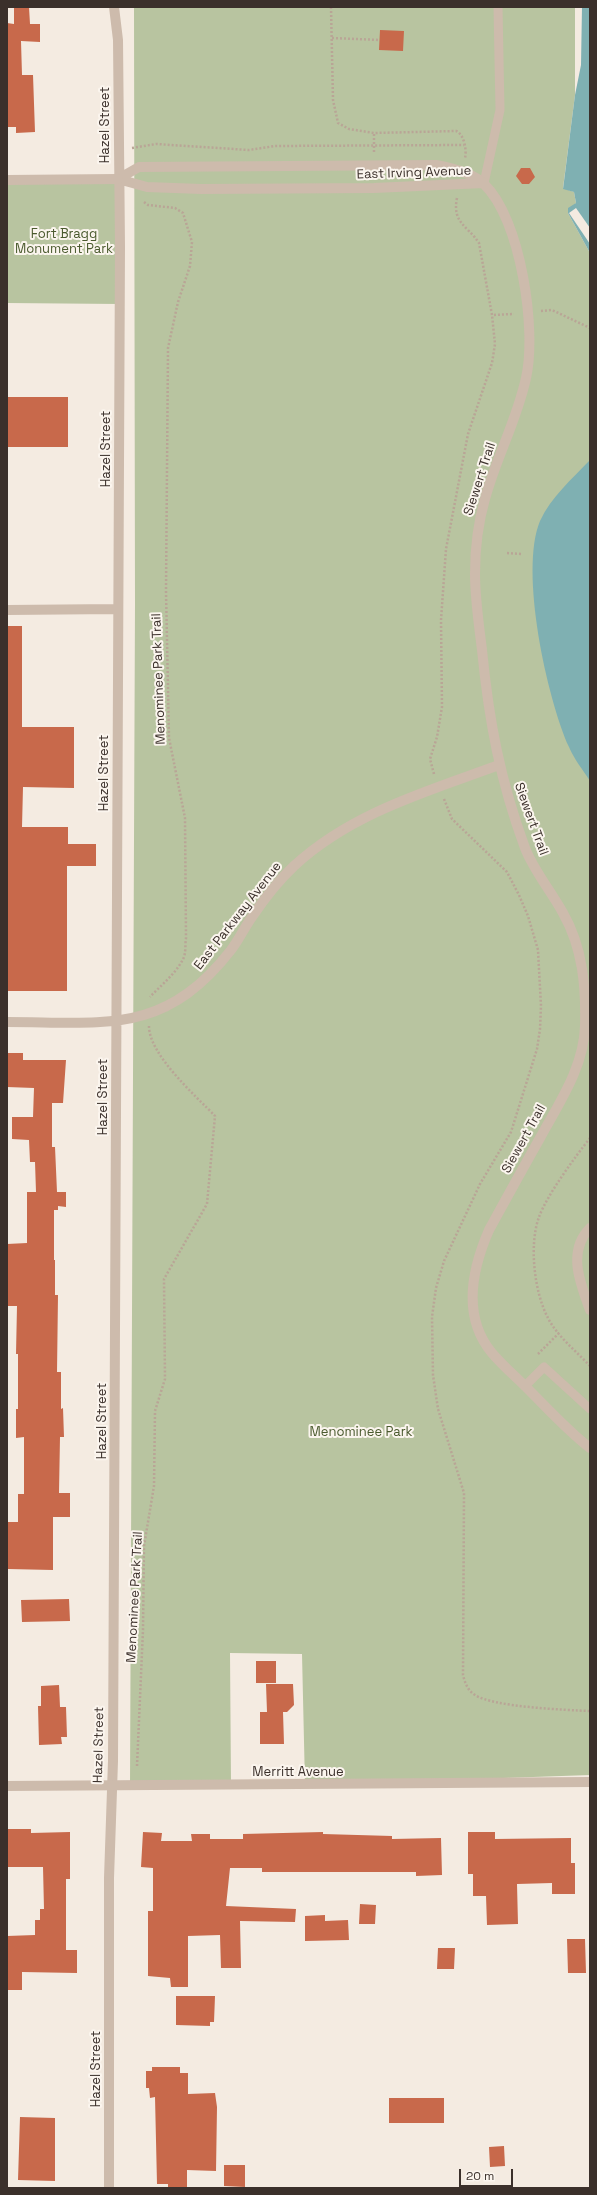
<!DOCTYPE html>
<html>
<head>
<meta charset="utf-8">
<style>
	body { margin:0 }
	#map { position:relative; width:597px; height:2195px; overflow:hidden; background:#f4ebe1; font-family:"Space Grotesk",sans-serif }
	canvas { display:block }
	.frame { position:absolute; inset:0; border:8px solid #3b302b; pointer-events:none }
	.scale { position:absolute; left:459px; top:2169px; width:54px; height:18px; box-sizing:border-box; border:2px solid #3b302b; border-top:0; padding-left:5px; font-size:12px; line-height:14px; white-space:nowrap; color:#3b302b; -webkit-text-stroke:3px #fbf5ee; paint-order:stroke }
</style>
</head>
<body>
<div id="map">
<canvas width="597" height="2195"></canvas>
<div class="frame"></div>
<div class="scale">20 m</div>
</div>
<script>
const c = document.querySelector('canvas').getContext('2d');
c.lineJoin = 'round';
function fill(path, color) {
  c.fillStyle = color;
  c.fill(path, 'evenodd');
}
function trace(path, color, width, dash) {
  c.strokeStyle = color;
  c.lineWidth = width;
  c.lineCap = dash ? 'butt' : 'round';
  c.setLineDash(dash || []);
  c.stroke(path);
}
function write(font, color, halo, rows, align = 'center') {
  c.font = font + ' "Space Grotesk",sans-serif';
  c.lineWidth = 4;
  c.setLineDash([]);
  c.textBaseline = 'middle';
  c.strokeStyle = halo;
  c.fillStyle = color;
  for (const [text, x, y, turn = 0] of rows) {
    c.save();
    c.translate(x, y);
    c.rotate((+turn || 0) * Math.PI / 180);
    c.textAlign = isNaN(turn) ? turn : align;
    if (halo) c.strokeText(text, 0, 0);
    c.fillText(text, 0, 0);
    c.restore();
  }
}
const green = new Path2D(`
	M134 7H575V95L563 188 574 192 576 203 568 213 590 253V1775L305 1785 302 1654 230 1653 231 1786 130 1785 135 603Z
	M118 179 120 304 7 303V180Z`);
const water = new Path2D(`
	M582 7H590V253L568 213V208L576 203 574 192 563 189 575 95 581 65Z
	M590 460V781C583 770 574 759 569 747 547 698 519 571 540 521 551 497 572 479 590 460Z`);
const pier = new Path2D(`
	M576 208 590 228V244L569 213Z`);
const building = new Path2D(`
	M14 7H29L30 24H40V42L21 41 22 75H33L35 132 16 133V127H7V23L14 24Z
	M380 30 404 31 403 51 379 50Z
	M521 168H530L535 177 529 184H522L516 176Z
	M7 397H68V447H7Z
	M7 626H22V727H74V788L23 787 22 827H68V844H96V866H67V991H7Z
	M7 1053H23V1060H66L63 1103H52V1147H55L57 1192H66V1207L58 1206V1210H54V1260H55V1295H58L57 1372H61V1409L63 1408 64 1437H60L59 1493H70V1517H53V1570L8 1569 7 1522H18V1494H24V1437L16 1438V1409H18V1354H16L17 1306H7V1244L27 1243V1192H36L35 1162H30L29 1140 12 1139V1117H33L34 1088 7 1087Z
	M69 1599 70 1621 22 1622 21 1600Z
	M256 1661H276V1683H256Z
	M266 1684H293L294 1705 287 1712H283L284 1744H260V1712H267Z
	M59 1685 60 1707H66L67 1737H61L62 1744 39 1745 38 1706H41V1686Z
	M8 1829H31V1833L70 1832V1879H66V1950H77V1973L22 1972V1990H7V1936L35 1935V1920H40V1909H44L43 1867H7Z
	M143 1832 162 1833 161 1841H192L191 1834H210V1839H243V1834L323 1832V1834L392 1836V1839L441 1838 442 1875 416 1876V1872H262V1868H230L226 1906 296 1909 295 1922 240 1921 241 1968H221L220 1935 188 1936V1987H171L170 1978 148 1976V1911H153V1868L141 1867Z
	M468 1832H495V1839L571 1838V1863H575V1894H552V1883L517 1884 518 1924 487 1925 486 1896H473V1874H468Z
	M360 1904 376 1905 375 1924H359Z
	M325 1915V1921L348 1920 349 1940 305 1941V1916Z
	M567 1939H585L586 1973H568Z
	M438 1948H455L454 1969H437Z
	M176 1996H215L214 2022H210V2026L176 2025Z
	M152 2067H180V2073H188V2094L215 2093 217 2107 216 2171 187 2170V2188H168V2184H157L155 2097 150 2098 149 2088H146V2071H152Z
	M389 2098H444V2123H389Z
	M20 2117 55 2118V2181L18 2180Z
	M504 2146 505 2166 490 2167 489 2147Z
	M224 2165H245V2187L224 2186Z`);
const path = new Path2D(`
	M331 7 333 100 338 123 349 129 374 133 456 131C464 134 467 150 465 158
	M332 38 379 40
	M132 148 156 144 249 150 275 146 464 145
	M374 152V133
	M457 198C452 223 467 225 479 243L492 315 514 314
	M144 202 148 205 175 208 183 213 192 242 190 266 178 302 168 348 166 591 169 738 185 818 186 938C185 944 186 951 184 957 177 973 161 985 150 997
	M541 311 552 310 590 328
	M507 553 522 554
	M434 774 430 759 437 737 442 707 441 620 446 549 468 434 492 363 495 344 492 315
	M444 799 452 819 507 872 519 895 528 916 538 950 541 1006 540 1029 537 1049 511 1132 480 1184 444 1261 436 1288 432 1317 433 1375 438 1409 464 1493 463 1675C465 1683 468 1691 475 1695 493 1707 566 1710 590 1711
	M590 1138C575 1157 547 1195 539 1217 529 1244 534 1292 548 1318 557 1336 576 1351 590 1366
	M538 1354 559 1333
	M137 1766 143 1630 144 1546 154 1486 155 1411 165 1379 164 1279 207 1204 215 1116C196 1096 149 1055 149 1026`);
const service = new Path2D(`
	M484 183 500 110 498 7
	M525 1386 544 1367 590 1409`);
const pedestrian = new Path2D(`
	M590 1228C567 1251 580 1283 590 1310`);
const minor = new Path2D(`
	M118 179 139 167 436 165C452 168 473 173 484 184 521 219 537 331 526 378 517 420 496 458 485 499 478 523 475 549 475 574 475 599 479 625 482 650 489 721 500 780 525 848 534 871 551 891 563 913 583 948 586 987 585 1026 584 1067 559 1103 540 1138 523 1168 506 1199 489 1230 472 1269 462 1317 492 1353 503 1366 516 1377 528 1389 548 1409 568 1431 590 1448
	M118 179 147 187 201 189 374 188 484 183
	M7 610 117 609
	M7 1022C105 1022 164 1036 231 950 239 940 244 928 252 917 264 899 278 881 294 866 351 813 428 791 499 765
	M109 2188V1878L113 1761 120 247 118 40 114 7`);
const tertiary = new Path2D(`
	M7 180 118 179
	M7 1786 590 1782`);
const streetNames = [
	["Hazel Street",105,125,-90],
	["East Irving Avenue",414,173,-2],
	["Hazel Street",106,449,-90],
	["Siewert Trail",480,479,-72],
	["Menominee Park Trail",159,679,-92],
	["Hazel Street",104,773,-90],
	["Siewert Trail",531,819,70],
	["East Parkway Avenue",238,916,-52],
	["Hazel Street",103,1097,-90],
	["Siewert Trail",524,1139,-61],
	["Hazel Street",102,1421,-90],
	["Menominee Park Trail",135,1597,-87],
	["Hazel Street",99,1745,-89],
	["Merritt Avenue",298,1772],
	["Hazel Street",96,2069,-90]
];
const parkNames = [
	["Fort Bragg",64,234],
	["Monument Park",64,249],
	["Menominee Park",361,1432]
];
fill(green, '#b8c4a0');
fill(water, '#7fb0b2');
fill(pier, '#f4ebe1');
fill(building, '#c8694b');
trace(path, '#b9a596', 2.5, [2, 2]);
trace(service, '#cdbbac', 9);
trace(pedestrian, '#cdbbac', 10);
trace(minor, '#cdbbac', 10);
trace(tertiary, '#cdbbac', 10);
write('13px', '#3b302b', '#fbf5ee', streetNames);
write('13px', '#4a5a2e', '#fbf5ee', parkNames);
</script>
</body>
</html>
